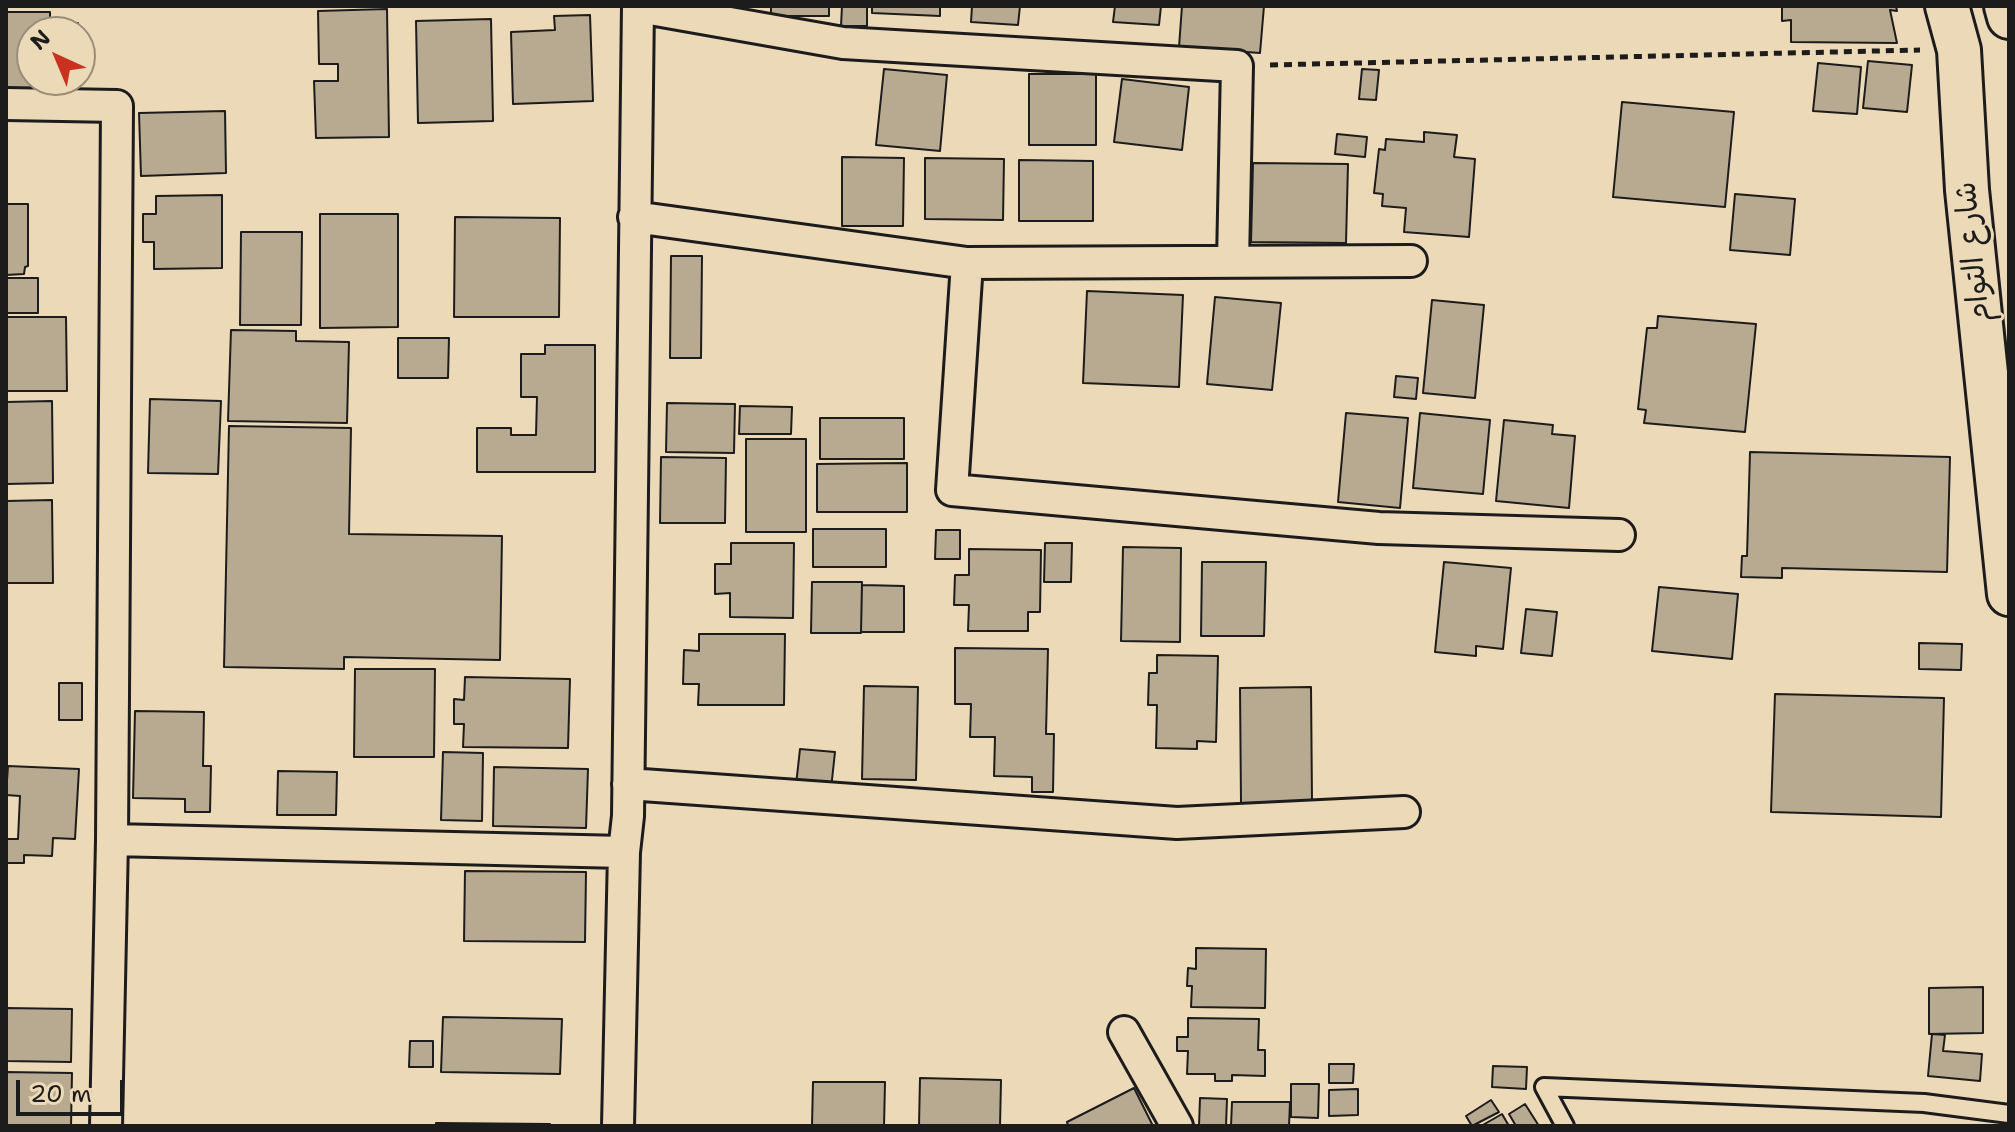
<!DOCTYPE html>
<html>
<head>
<meta charset="utf-8">
<style>
	body { margin:0 }
	#map { position:relative; width:2015px; height:1132px; overflow:hidden; background:#ecd9b7; font-family:"Shantell Sans",sans-serif }
	canvas { display:block }
	.frame { position:absolute; inset:0; border:8px solid #1c1c1c; pointer-events:none }
	.north { position:absolute; left:16px; top:16px; width:80px; height:80px; box-sizing:border-box; background:#ecd9b7; border:2px solid #998d79; border-radius:50%; rotate:316deg; font-size:22px; font-weight:700; line-height:32px; text-align:center; color:#1c1c1c }
	.north::after { content:''; display:block; margin:auto; width:28px; height:36px; background:#c8321e; clip-path:polygon(50% 0,100% 100%,50% 72%,0 100%) }
	.scale { position:absolute; left:16px; top:1080px; width:108px; height:36px; box-sizing:border-box; border:4px solid #1c1c1c; border-top:0; padding-left:10px; font-size:24px; line-height:28px; white-space:nowrap; color:#1c1c1c; -webkit-text-stroke:6px #ecd9b7; paint-order:stroke }
</style>
</head>
<body>
<div id="map">
<canvas width="2015" height="1132"></canvas>
<div class="frame"></div>
<div class="north">N</div>
<div class="scale">20 m</div>
</div>
<script>
const c = document.querySelector('canvas').getContext('2d');
c.lineJoin = 'round';
function fill(path, color) {
  c.fillStyle = color;
  c.fill(path, 'evenodd');
}
function trace(path, color, width, dash) {
  c.strokeStyle = color;
  c.lineWidth = width;
  c.lineCap = dash ? 'butt' : 'round';
  c.setLineDash(dash || []);
  c.stroke(path);
}
function write(font, color, halo, rows, align = 'center') {
  c.font = font + ' "Shantell Sans","Playpen Sans Arabic",sans-serif';
  c.lineWidth = 6;
  c.setLineDash([]);
  c.textBaseline = 'middle';
  c.strokeStyle = halo;
  c.fillStyle = color;
  for (const [text, x, y, turn = 0] of rows) {
    c.save();
    c.translate(x, y);
    c.rotate((+turn || 0) * Math.PI / 180);
    c.textAlign = isNaN(turn) ? turn : align;
    if (halo) c.strokeText(text, 0, 0);
    c.fillText(text, 0, 0);
    c.restore();
  }
}
const building = new Path2D(`
	M771 6H829V16H771Z
	M842 6H867V26H841Z
	M872 6H940V16L872 13Z
	M972 6H1020L1018 25 971 22Z
	M1115 6H1161L1159 25 1113 22Z
	M1182 6H1264L1260 53 1179 47Z
	M1782 6H1896L1897 11 1890 10 1897 43 1791 42V20L1782 21Z
	M387 9 389 137 316 138 314 81H338V64H319L318 11Z
	M6 12H50V24L78 23V32H32V80H78V89L6 90Z
	M590 15 593 101 513 104 511 32 555 30 554 16Z
	M491 19 493 121 418 123 416 21Z
	M1868 61 1912 65 1907 112 1863 108Z
	M1818 63 1861 67 1857 114 1813 111Z
	M884 69 947 75 940 151 876 145Z
	M1362 69 1379 70 1376 100 1359 99Z
	M1029 74H1096V145H1029Z
	M1122 79 1189 87 1182 150 1114 142Z
	M1622 102 1734 112 1725 207 1613 197Z
	M225 111 226 173 141 176 139 113Z
	M1424 132 1457 135 1454 157 1475 159 1469 237 1404 232 1406 208 1382 206 1383 194 1374 193 1379 149 1385 150 1386 139 1424 142Z
	M1337 134 1367 137 1365 157 1335 154Z
	M842 157 904 158 903 226H842Z
	M925 158 1004 159 1003 220 925 219Z
	M1019 160 1093 161V221H1019Z
	M1253 163 1348 164 1346 243 1251 242Z
	M1735 194 1795 199 1790 255 1730 250Z
	M222 195V268L154 269V242H143V214H156V196Z
	M6 204H28V266L25 267 24 274 6 275Z
	M320 214H398V327L320 328Z
	M455 217 560 218 559 317H454Z
	M241 232H302L301 325H240Z
	M671 256H702L701 358H670Z
	M6 278H38V313H6Z
	M1087 291 1183 295 1179 387 1083 383Z
	M1215 297 1281 303 1272 390 1207 384Z
	M1432 300 1484 305 1475 398 1423 393Z
	M1658 316 1756 324 1745 432 1644 423 1646 410 1638 409 1647 328H1657Z
	M6 317H66L67 391H6Z
	M231 330 296 331V341L349 342 347 423 228 421Z
	M398 338H449L448 378H398Z
	M545 345H595V472H477V428H511V435H536L537 397H521V354H545Z
	M1396 376 1418 378 1416 399 1394 397Z
	M150 399 221 401 218 474 148 473Z
	M52 401 53 483 6 484V402Z
	M667 403 735 404 734 453 666 452Z
	M740 406 792 407 791 434H739Z
	M1346 413 1408 418 1400 508 1338 502Z
	M1420 413 1490 420 1483 494 1413 488Z
	M820 418H904V459H820Z
	M1504 420 1553 425 1552 434 1575 436 1569 508 1496 501Z
	M229 426 351 428 349 534 502 536 500 660 344 657V669L224 667Z
	M746 439H806V532H746Z
	M1750 452 1950 457 1947 572 1782 568V578L1741 577 1742 556H1747Z
	M661 457 726 458 725 523H660Z
	M907 463V512H817V464Z
	M52 500 53 583H6V501Z
	M813 529H886V567H813Z
	M936 530H960V559H935Z
	M731 543H794L793 618 730 617V593L715 594V564H731Z
	M1045 543H1072L1071 582H1044Z
	M1123 547 1181 548 1180 642 1121 641Z
	M969 549 1041 550 1040 612H1028V631H968L969 605H954L955 575H969Z
	M1202 562H1266L1264 636H1201Z
	M1444 562 1511 568 1503 649 1476 646V656L1435 652Z
	M812 582H862L861 633H811Z
	M862 585 904 586V632H861Z
	M1659 587 1738 594 1732 659 1652 651Z
	M1526 609 1557 612 1552 656 1521 653Z
	M699 634H785L784 705H698L699 684H683L684 650 699 651Z
	M1919 643 1962 644 1961 670 1919 669Z
	M955 648 1048 649 1046 734H1054L1053 792H1032V777L994 776 995 737H970L971 704H955Z
	M1157 655 1218 656 1216 742 1197 741V749L1156 748 1157 705H1148L1149 673H1157Z
	M355 669H435L434 757H354Z
	M465 677 570 679 568 748 463 747 464 724H454V699L464 700Z
	M59 683H82V720H59Z
	M864 686 918 687 916 780 862 779Z
	M1311 687 1312 802 1241 803 1240 688Z
	M1775 694 1944 698 1941 817 1771 812Z
	M135 711 204 712 203 766H211L210 812H185V799L133 798Z
	M800 749 835 752 831 789 796 785Z
	M443 752 483 753 482 821 441 820Z
	M8 766 79 769 75 839 53 838 52 856 24 855V863H6V839H18L20 796 6 795Z
	M494 767 588 769 586 828 493 826Z
	M278 771 337 772 336 815H277Z
	M465 871 586 872 585 942 464 941Z
	M1196 948 1266 949 1265 1008 1191 1007 1192 986H1187L1188 968 1196 969Z
	M1983 987V1033L1929 1034V988Z
	M6 1008 72 1009 71 1062 6 1061Z
	M443 1017 562 1019 560 1074 441 1072Z
	M1188 1018 1259 1019 1258 1050H1265V1076L1232 1075V1081H1215V1074H1187L1188 1051H1177V1037H1188Z
	M1932 1034 1945 1035 1943 1051 1982 1054 1980 1081 1928 1076Z
	M410 1041H433V1067H409Z
	M1329 1064H1354L1353 1083H1329Z
	M1493 1066 1527 1067 1526 1089 1492 1087Z
	M6 1072 72 1073 71 1126H6Z
	M920 1078 1001 1080 1000 1126H919Z
	M813 1082H885L884 1126H812Z
	M1291 1084H1319L1318 1118 1291 1117Z
	M1134 1088 1153 1126H1068L1067 1122Z
	M1358 1089V1115L1329 1116V1090Z
	M1200 1098 1227 1099 1226 1126H1199Z
	M1491 1100 1499 1112 1472 1126 1466 1116Z
	M1232 1102H1290L1289 1126H1231Z
	M1525 1104 1539 1126H1516L1509 1114Z
	M1502 1114 1509 1126H1481Z
	M436 1123 550 1124V1126H436Z`);
const path = new Path2D(`
	M1270 65 1920 50`);
const service = new Path2D(`
	M1565 1126 1544 1087 1924 1103 2009 1114`);
const minor = new Path2D(`
	M639 7 843 43 1237 66 1233 261
	M6 104 117 106 112 840
	M634 217 967 263 1411 261
	M967 263 952 490 1379 528 1619 535
	M628 784 1177 823 1404 812
	M1124 1032 1177 1126
	M106 1126 112 840 624 852
	M618 1126 624 852 628 816 638 6`);
const secondary = new Path2D(`
	M1947 6 1959 50 1967 190 2009 594
	M2006 6 2009 17`);
const streetNames = [
	["شارع التوام",1974,252,-96]
];
fill(building, '#b8aa91');
trace(building, '#1c1c1c', 2);
trace(service, '#1c1c1c', 22);
trace(minor, '#1c1c1c', 36);
trace(secondary, '#1c1c1c', 48);
trace(path, '#1c1c1c', 5, [8, 6]);
trace(service, '#ecd9b7', 16);
trace(minor, '#ecd9b7', 30);
trace(secondary, '#ecd9b7', 42);
write('30px', '#1c1c1c', '#ecd9b7', streetNames);
</script>
</body>
</html>
